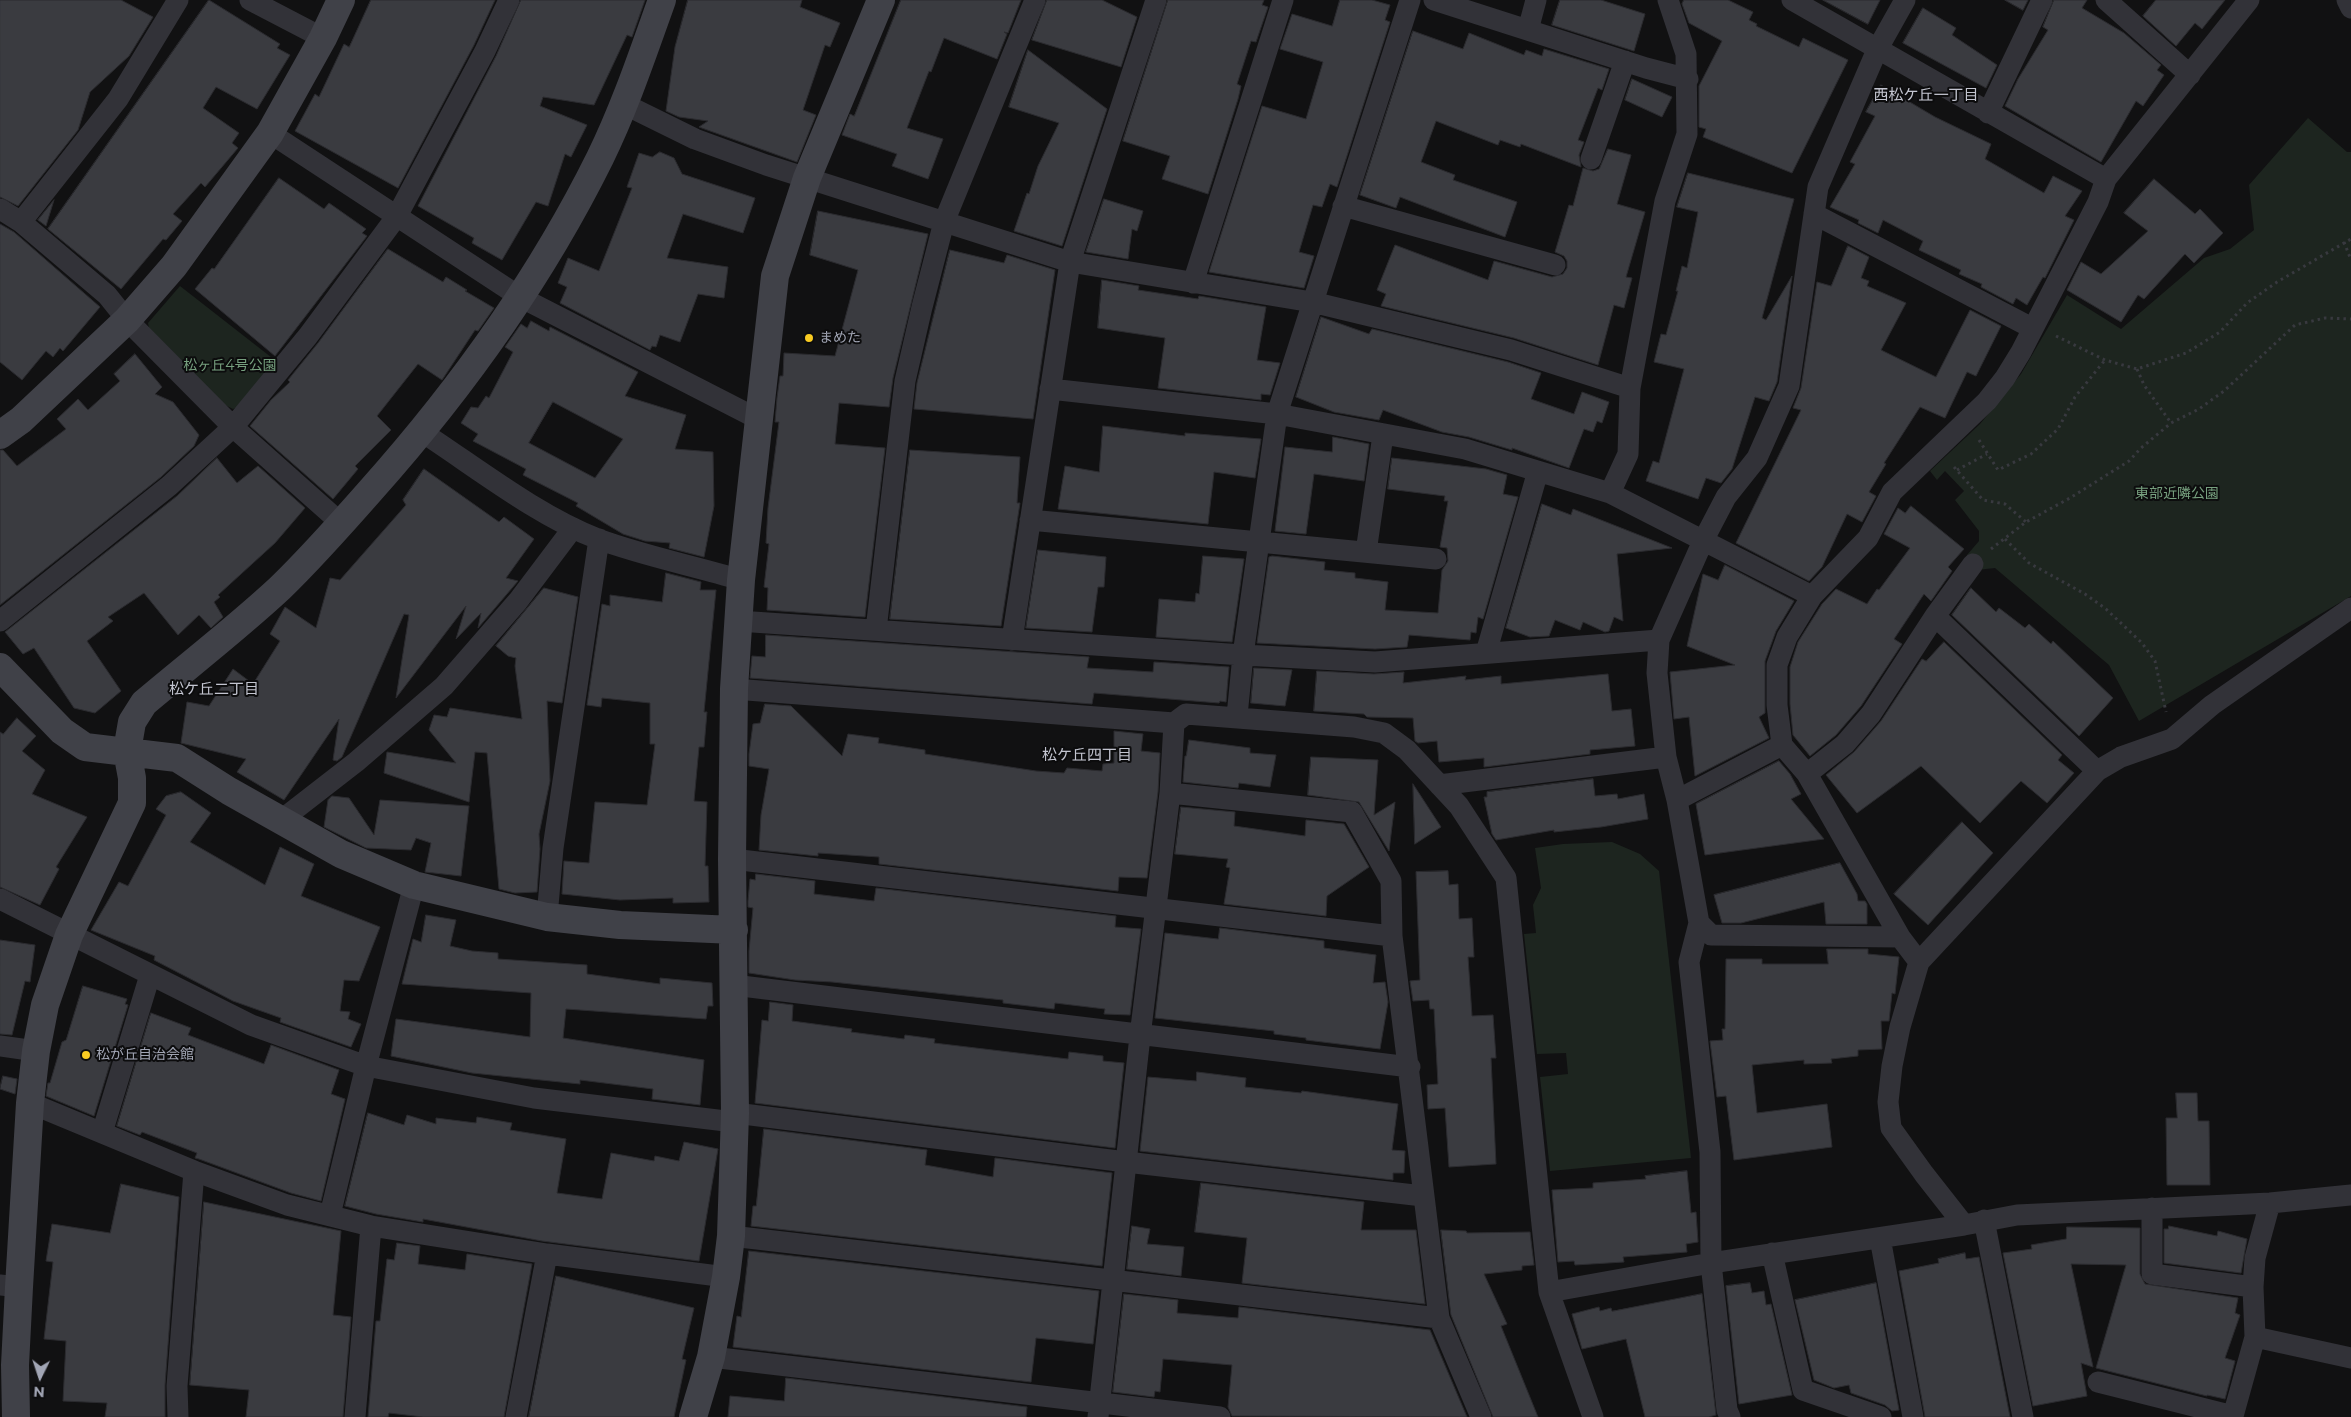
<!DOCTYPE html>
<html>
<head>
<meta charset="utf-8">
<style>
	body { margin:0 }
	#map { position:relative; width:2351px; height:1417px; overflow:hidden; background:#111112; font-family:Montserrat,sans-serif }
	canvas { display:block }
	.north { position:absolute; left:15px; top:1352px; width:50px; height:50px; -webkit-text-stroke:4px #0c0c0d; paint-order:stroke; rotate:184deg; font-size:14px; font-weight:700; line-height:20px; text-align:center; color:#a1a5b4 }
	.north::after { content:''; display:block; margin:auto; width:18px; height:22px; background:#a1a5b4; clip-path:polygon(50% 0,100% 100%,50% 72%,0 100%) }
</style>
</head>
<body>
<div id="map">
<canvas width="2351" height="1417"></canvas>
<div class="north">N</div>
</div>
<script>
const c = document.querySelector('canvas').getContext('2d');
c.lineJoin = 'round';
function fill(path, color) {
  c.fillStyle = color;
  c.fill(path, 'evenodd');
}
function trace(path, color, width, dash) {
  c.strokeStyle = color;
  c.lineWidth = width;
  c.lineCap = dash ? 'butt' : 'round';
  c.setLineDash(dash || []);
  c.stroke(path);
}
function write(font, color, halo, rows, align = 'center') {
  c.font = font + ' Montserrat,"Noto Sans JP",sans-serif';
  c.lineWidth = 4;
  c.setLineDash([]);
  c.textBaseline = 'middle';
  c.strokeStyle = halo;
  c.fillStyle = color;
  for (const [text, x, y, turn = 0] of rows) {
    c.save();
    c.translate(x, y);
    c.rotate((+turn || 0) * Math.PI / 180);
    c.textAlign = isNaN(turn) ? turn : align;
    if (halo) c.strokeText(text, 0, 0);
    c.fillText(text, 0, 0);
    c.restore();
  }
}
const green = new Path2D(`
	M2308 118 2347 152H2351V596L2139 721 2109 665 1995 568 1977 570 1967 555 1979 541V531L1955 500 1964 491 1945 471 1937 480 1930 471 1980 424 2021 374 2067 295 2121 329 2204 258 2230 249 2254 230 2249 185Z
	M180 286 276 361 240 406 233 409 225 405 150 334 148 323Z
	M1612 842 1640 854 1659 871 1691 1158 1550 1171 1540 1077 1568 1074 1566 1053 1537 1054 1524 934 1536 933 1533 905 1541 888 1535 848 1563 844Z`);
const building = new Path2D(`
	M0 0H121L153 17 129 56 90 92 78 130 18 206 0 197Z
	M209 0 280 44 277 48 290 55 257 109 216 87 203 108 239 133 232 143 238 148 205 187 201 183 173 214 182 221 166 240 163 239 121 289 48 229Z
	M371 0H495L474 45 398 188 295 131 315 94 319 97 344 44 349 47Z
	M521 0H645L632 37 627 35 594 105 543 97 540 106 587 125 571 157 565 154 548 206 536 202 502 260 472 243 474 238 418 206 496 56Z
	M688 0H802L800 7 840 23 830 47 825 45 803 110 816 115 797 162 699 127 708 121 679 117 666 111 675 47Z
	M901 0H1021L1008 33 1004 32 1007 34 997 59 944 38 931 72 929 71 907 128 943 139 928 179 892 166 897 154 842 135 850 114 854 116Z
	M1047 0H1102L1137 17 1121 67 1032 40Z
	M1168 0H1264L1262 5 1268 7 1256 42 1251 41 1237 84 1241 86 1238 99 1208 194 1162 179 1170 156 1123 141Z
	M1340 0H1372L1390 5 1385 20 1390 22 1337 187 1330 184 1322 207 1313 205 1299 252 1314 256 1304 288 1209 272 1262 106 1306 119 1323 62 1280 49 1292 14 1332 26Z
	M1560 0H1601L1645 14 1634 51 1552 25Z
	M1684 0H1728L1753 12 1749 20 1757 24 1756 26 1799 47 1803 38 1848 60 1792 173 1703 137 1706 129 1699 127V86L1722 41 1689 23 1682 4Z
	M1823 0H1880L1868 24Z
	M2005 0H2028L2023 10Z
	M2054 0H2087L2082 8 2124 33 2161 65 2157 70 2164 75 2143 106 2136 101 2101 162 2005 106 2018 79 2048 30 2043 27Z
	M2156 0H2225L2202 29 2195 23 2176 46 2143 16Z
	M1923 8 1956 28 1952 35 1997 65 1986 88 1903 43Z
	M1413 31 1463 49 1469 33 1524 55 1526 50 1542 56 1544 49 1609 69 1602 90 1598 88 1578 140 1584 142 1579 155 1581 167 1521 144 1520 147 1500 140 1498 145 1436 121 1421 162 1455 175 1453 180 1517 202 1505 237 1400 197 1396 208 1360 195Z
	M1028 50 1107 109 1062 246 1014 231 1027 193 1029 194 1038 166 1059 123 1009 107Z
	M1632 79 1672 97 1662 117 1625 100Z
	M1881 85 1935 117 1991 144 1985 159 2044 193 2053 176 2082 191 2065 216 2074 220 2045 278 2043 277 2027 305 2016 298 2013 304 1981 287 1982 284 1959 274 1961 270 1919 250 1923 241 1883 220 1878 233 1858 223 1859 220 1830 207 1855 164 1850 162 1875 116 1866 112Z
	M1608 149 1631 155 1617 204 1645 212 1626 277 1632 278 1624 308 1614 305 1598 365 1514 338 1381 306 1386 294 1377 290 1395 245 1488 280 1494 261 1552 277 1563 274 1567 268V261L1564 256 1555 252 1569 205 1573 206 1583 168 1593 171 1599 169Z
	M660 152 674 158 682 174 755 198 743 233 683 214 667 258 728 267 724 298 698 294 680 342 660 335 656 347 652 346 650 350 560 303 567 287 558 283 568 258 599 271 632 188 627 187 639 153 652 157Z
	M1688 173 1794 199 1762 318 1766 320 1792 276 1777 382 1769 401 1755 397 1732 469 1721 483 1706 478 1698 499 1646 481 1653 461 1659 463 1684 369 1654 362 1661 334 1666 335 1678 291H1676L1682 266 1687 268 1698 212 1677 207Z
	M279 178 324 209 329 203 366 229 362 233 367 236 275 356 195 289 212 268 214 269Z
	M2154 179 2195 214 2200 209 2223 233 2194 263 2185 254 2144 299 2138 295 2121 322 2067 290 2081 262 2101 274 2148 231 2124 213Z
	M1104 199 1143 211 1137 231 1132 229 1128 259 1086 252Z
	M54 200 46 226 38 220Z
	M818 211 928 234 893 378 889 407 839 403 835 444 885 448 865 617 767 610 768 588 764 587 769 544 766 543 768 508 779 422H775L777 398 780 376H783L784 353 835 356 858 270 810 255Z
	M0 224 14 232 100 307 63 351 60 348 53 357 46 351 22 380 0 362Z
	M1848 246 1869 257 1861 278 1869 281 1867 286 1906 303 1881 350 1936 377 1970 310 2001 326 1976 376 1967 372 1945 418 1920 407 1884 463 1886 464 1869 492 1876 496 1862 522 1847 514 1822 567 1809 581 1736 543 1801 410 1793 408 1801 388 1817 282 1831 286Z
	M388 249 443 282 446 277 467 290 465 291 494 308 478 331 475 330 442 380 418 364 377 416 391 430 355 466 358 469 333 499 250 426 271 400 290 382 288 380 318 343Z
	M950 250 1004 263 1007 255 1055 270 1033 419 914 409 917 383Z
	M1102 280 1139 286 1138 290 1198 299 1199 296 1266 307 1257 360 1280 363 1270 395 1261 394V400L1158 388 1165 338 1098 328Z
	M1321 317 1369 334 1372 329 1508 362 1541 373 1531 399 1574 414 1582 392 1609 402 1602 423 1597 421 1593 432 1584 429 1569 468 1512 448V450L1469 437 1442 432 1383 410 1379 420 1334 412 1296 397Z
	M531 321 549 331 550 327 638 372 625 396 686 415 675 449 713 452 714 506 704 557 669 548 670 543 645 541 623 534 576 506 578 503 523 475 526 469 473 441 478 434 461 423 471 407 478 408 486 396 489 398 513 352 505 347 521 324 527 328ZM553 402 623 439 595 478 529 443Z
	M135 354 162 387 155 394 173 402 199 435 194 446 161 477 0 605V450H3L17 466 66 429 57 419 78 399 88 410 120 381 114 374Z
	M1103 426 1185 436V433L1261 439 1255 478 1214 472 1208 524 1058 509 1065 466 1099 472Z
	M1333 437 1369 444 1364 481 1314 474 1306 534 1275 531 1285 447 1332 452Z
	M910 450 1020 457 1017 503H1020L1001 626 890 619Z
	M217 458 237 483 258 466 305 508 275 543 218 595 220 597 214 602 223 617 211 628 199 615 178 635 144 593 108 617 113 621 87 641 121 691 95 713 74 708 34 648 23 654 5 632 177 496Z
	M1392 458 1486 469 1507 475 1503 494 1518 497 1483 619 1478 617 1476 633 1471 632 1470 640 1409 635 1407 647 1375 649 1257 643 1269 557 1272 556 1325 562 1324 570 1355 573V578L1388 582 1385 610 1438 613 1442 570 1448 561 1447 548 1440 547 1448 501H1444L1445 496 1388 489Z
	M424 469 499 522 504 517 534 539 506 578 518 581 478 628 481 613 456 639 466 606 396 698 409 615 404 614 342 757 337 761 333 760 339 719 284 800 237 772 246 759 181 743 187 702 209 706 233 669 253 684 280 641 270 634 285 607 316 628 330 578 340 580 406 505 403 500Z
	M1542 504 1571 515 1573 509 1672 548 1617 554 1623 621 1614 617 1609 631 1605 632 1583 622 1580 630 1555 620 1549 636 1530 637 1506 628Z
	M1911 506 1964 549 1948 567 1952 571 1931 601 1924 594 1894 639 1902 644 1861 706 1836 735 1810 756 1793 735 1790 704V667L1798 642 1822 604 1836 589 1867 604 1877 589 1879 590 1910 548 1884 534 1898 508 1905 513Z
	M1038 550 1106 557 1104 587H1098L1092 632 1026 628Z
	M1203 556 1244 559 1232 642 1156 637 1159 599 1195 602 1196 593 1199 594Z
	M1725 565 1794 601 1776 631 1765 661V713L1759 717 1769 738 1695 776 1689 717 1674 719 1670 672 1735 665 1687 646 1703 574 1718 580Z
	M666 573 701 582 700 590H716L704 712H707L704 747H699L694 801 707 802 705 866H708L709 902 673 903V898L620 900 562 894 564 861 589 863 595 802 647 805 655 744H650V703L602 698 601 707 587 705 602 604 610 606V595L662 602Z
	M544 588 578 597 562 703 547 701 550 781 539 834 540 849 537 892 515 893 499 889 487 753 475 752 469 802 384 773 387 752 456 763 429 730 434 715 447 717 450 708 522 719 515 666 516 658 508 656 496 646Z
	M1971 588 1996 612 1999 608 2025 628 2029 624 2051 644 2053 641 2113 698 2079 736 1952 615Z
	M766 635 1089 657 1087 668 1153 672 1154 662 1229 667 1226 702 1220 701 1219 703 1094 693 1092 704 750 678 752 656 765 657Z
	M1944 642 2062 755 2058 760 2074 773 2047 803 2021 781 1980 823 1921 766 1857 813 1826 775 1854 752 1881 721 1922 659 1926 661Z
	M1254 668 1292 670 1285 706 1251 703Z
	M1317 671 1374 674 1404 672 1403 683 1466 676 1465 680 1501 676V684L1608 674 1612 711 1631 709 1635 746 1590 750V754L1484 767V758L1439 762 1437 741 1418 743 1415 741 1413 718 1367 717 1364 714 1314 711Z
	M765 704 791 706 842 756 848 734 879 738 878 743 925 750V754L1036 771 1064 773 1067 768 1102 771 1103 764 1114 763V731L1143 734 1141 751 1160 753 1158 792 1147 878 1119 877 1118 891 879 864V857L818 853V856L759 850 761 815 769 769 749 766V754L753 724 760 723Z
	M17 718 36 736 22 751 45 770 32 794 87 817 56 867 59 869 40 905 0 887V732L3 734Z
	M1189 740 1250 748V753L1276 755 1270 787 1239 783 1238 788 1183 782 1185 756H1186Z
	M1311 757 1378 760 1374 815 1395 802 1389 851 1359 802 1308 795Z
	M1779 761 1790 774 1801 794 1791 799 1824 839 1705 855 1696 804Z
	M1593 779 1595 796 1617 794 1618 799 1644 794 1648 819 1601 827 1554 832V830L1496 840 1492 834 1484 797H1487V792Z
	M1413 784 1441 827 1415 844Z
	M181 792 211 813 190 842 265 885 280 847 314 864 301 896 380 927 359 981 344 980 340 1011 350 1012 348 1019 361 1024 351 1047 280 1022 281 1018 233 1001 154 960 155 956 91 930 119 882 128 886 166 815 156 809 166 796Z
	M332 796 349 798 374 835 380 800 469 806 461 876 425 872 431 843 416 838 411 850 366 848 324 827 328 800Z
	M1181 807 1235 812 1234 826 1305 836 1306 820 1344 824 1369 867 1327 896 1326 916 1224 904 1230 868 1226 867 1228 859 1175 854Z
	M1962 822 1993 853 1928 925 1894 894Z
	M1840 863 1857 894 1858 901H1865L1867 904V924H1826L1824 902 1741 923H1722L1714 895Z
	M1448 871 1449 885 1458 884 1459 919 1472 918 1474 957H1468L1472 1016 1493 1015 1496 1058H1491L1496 1164 1449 1167 1445 1108 1428 1109 1427 1085 1438 1084 1434 1009H1430L1429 1000 1413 1001 1410 981 1420 980 1416 872Z
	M756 874 815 881 814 894 874 901 876 888 1116 916 1115 927 1141 929 1130 1015 1104 1014 1105 1009 1055 1003 1054 1009 1003 1003V1000L832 982 795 980 749 973V951L753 908 748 907V901L750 879 755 880Z
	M426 915 456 920 450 946 472 951 498 953V959L587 965V974L660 984V978L712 983 713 1006H708L706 1019 566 1009 563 1038 704 1060 700 1105 652 1099 653 1089 580 1080V1084L472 1073 391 1056 396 1019 530 1037 531 993 402 984 413 939 421 942Z
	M1220 928 1324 941V948L1376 955 1373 983 1385 982 1388 1002 1380 1049 1306 1040V1038L1274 1034V1031L1155 1018 1165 933 1218 939Z
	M0 940 35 945 30 982 25 981 12 1035 0 1034Z
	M1827 949H1868V954L1899 957 1895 994 1892 993 1889 1021H1881L1882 1049 1858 1050V1056L1831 1059 1832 1063 1804 1064V1060L1752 1065 1757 1113 1827 1104 1832 1147 1734 1160 1726 1096 1717 1097 1710 1041 1723 1040 1722 1029H1725L1726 959H1762V964H1828Z
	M83 986 127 999 125 1004 128 1005 94 1116 46 1096 48 1083H50L62 1042 66 1040Z
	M770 1002 793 1005 792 1021 852 1029 851 1032 904 1039 905 1035 935 1039 934 1043 1068 1059 1069 1052 1103 1056V1061L1124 1063 1115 1148 755 1103 762 1020 768 1021Z
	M151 1013 191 1028 188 1035 264 1064 271 1045 339 1070 331 1094 345 1099 321 1201 291 1193 199 1159 195 1158 197 1153 142 1132 140 1135 117 1126Z
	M1197 1072 1246 1078 1245 1087 1301 1093 1302 1091 1398 1104 1392 1150 1405 1151 1404 1173H1393V1180L1140 1151 1148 1077 1196 1081Z
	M3 1076 17 1079 15 1094 0 1089Z
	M2176 1093H2197L2198 1121H2209L2210 1185H2167L2166 1118H2177Z
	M368 1113 404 1125 407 1115 436 1124V1118L476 1123 477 1117 512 1123 510 1130 566 1139 557 1193 602 1199 611 1153 654 1161 655 1156 679 1161 684 1142 718 1149 699 1261 542 1241 423 1219V1222L376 1214 345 1206Z
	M764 1129 927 1150 925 1165 993 1177 995 1158 1112 1173 1102 1266 751 1226 753 1206H756Z
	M1687 1171 1691 1213 1696 1212 1698 1242 1686 1244 1687 1252 1623 1257 1624 1262 1575 1265 1574 1261 1558 1262 1552 1190 1593 1188V1183L1646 1179 1645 1176Z
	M1201 1183 1364 1202 1361 1230H1416L1425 1304 1242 1283 1247 1238 1195 1232Z
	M121 1184 179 1197 165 1385V1417H105L107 1403 63 1401 66 1341 44 1339 53 1262 46 1261 52 1224 110 1233Z
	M204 1202 341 1231 333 1315 351 1317 343 1417H246L249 1390 190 1385Z
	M1132 1226 1150 1229 1147 1244 1184 1247 1181 1276 1127 1269Z
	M2169 1226 2217 1236 2218 1231 2247 1239 2241 1273 2164 1263V1229H2168Z
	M2067 1227 2140 1228V1274L2145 1284 2238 1298 2235 1313 2240 1315 2225 1358 2235 1361 2225 1399 2207 1395V1396L2096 1368 2126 1265 2071 1264 2093 1367 2081 1363 2087 1396 2033 1406 2003 1253 2032 1249 2031 1245 2066 1239Z
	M1441 1230 1466 1231 1467 1233 1530 1232 1534 1265 1522 1266V1270L1484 1274 1507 1324 1501 1326 1538 1417H1493L1451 1315Z
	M397 1243 420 1246 418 1264 465 1270 467 1254 532 1264 504 1417H423L389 1413 388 1417H368L376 1321H380L387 1259 394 1260Z
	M749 1251 1099 1291 1093 1344 1036 1338 1031 1382 733 1347 737 1316 741 1317Z
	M1965 1253 1966 1259 1979 1257 2010 1417H1925L1899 1271 1939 1263 1938 1259Z
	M556 1276 694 1308 682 1359 686 1360 674 1417H529Z
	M1750 1283 1752 1293 1764 1291 1766 1305 1771 1304 1792 1395 1739 1404 1726 1286Z
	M1876 1283 1899 1410 1892 1411 1885 1405 1851 1393 1849 1385 1834 1388 1814 1380 1795 1300Z
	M1124 1294 1178 1300 1177 1313 1238 1318 1239 1307 1430 1330 1467 1417 1232 1416 1228 1407 1232 1365 1163 1359 1160 1392 1155 1391 1154 1397 1113 1392Z
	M1702 1294 1716 1415 1709 1417H1645L1626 1339 1582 1349 1572 1314 1599 1307 1600 1311 1611 1308 1612 1311Z
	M786 1378 1027 1407 1026 1417H728L730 1396 784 1401Z`);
const path = new Path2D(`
	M2344 242 2351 260
	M2056 336 2105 360 2137 369 2186 353 2220 332 2247 303 2277 282 2351 239
	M2137 369 2144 385 2171 423
	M1979 440 1998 470 2031 454 2058 429 2075 397 2105 360
	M1954 467 1983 500 2005 504 2026 522
	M1957 470 1987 454
	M2005 539 2029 563 2085 594 2106 609 2142 643 2155 661 2166 712
	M1991 549 2026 522 2070 498 2129 461 2141 448 2171 423 2199 409 2224 391 2295 325 2325 318 2351 319`);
const street = new Path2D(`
	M250 0 323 38
	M1434 0 1646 68 1688 79
	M1792 0 2106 179
	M2106 0 2190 75
	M2347 0 2351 8
	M1528 30 1536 0
	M624 104 695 139 766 165 1070 262 1312 302 1511 350 1630 388
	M1988 113 2042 0
	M270 133 520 297 758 419
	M1591 159 1625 61
	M1343 206 1555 265
	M0 209 21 222 107 295 127 320 233 427 342 524
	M1814 214 2032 328
	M21 222 118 99 178 0
	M1193 283 1283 0
	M1050 389 1277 414 1465 449 1610 493 1812 596
	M422 432C477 468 538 516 598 539 644 556 695 566 741 580
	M1610 493 1628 454 1630 388 1665 201 1687 134 1686 54 1668 0
	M1030 520 1436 559
	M1366 552 1383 435
	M1935 616 2097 771
	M0 621 169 486 233 427 308 336 397 216 485 51 509 0
	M738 621 1243 655 1375 662 1659 640
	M876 630 905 381 922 307 944 222 1035 0
	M1012 640 1070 262 1156 0
	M1486 653 1538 471
	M734 689 1174 723 1186 714 1354 727 1384 733 1407 750 1459 806 1506 878 1549 1292 1593 1417
	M1237 716 1243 655 1277 414 1410 0
	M1807 774 1845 744 1871 714 1935 616 1973 564
	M1439 785 1666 757
	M1170 793 1352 812 1391 881 1392 936 1439 1318 1481 1417
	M1677 800 1782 745
	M280 821 356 762 444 686 518 601 573 528
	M732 859 1392 936
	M0 899 251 1025 366 1066 534 1098 734 1122
	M547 917 553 848 599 539
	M1699 923 1689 962 1710 1152 1711 1263 1727 1410 1730 1417
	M1900 937 1711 935 1699 923 1677 800 1666 757 1657 673 1659 640 1703 541 1726 497 1757 458 1789 386 1818 187 1877 50 1905 0
	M1919 962 2097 771 2121 757 2172 739 2212 705 2351 608
	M733 985 1410 1067
	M0 1046 36 1051
	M30 1103 194 1171 287 1205 371 1226 547 1254 726 1277
	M735 1113 1126 1162 1423 1196
	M102 1133 150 975
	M2152 1208V1274L2253 1287
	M330 1215 366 1066 414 885
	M1984 1220 2023 1417
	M1964 1225 1924 1174 1891 1128 1888 1102 1892 1066 1900 1027 1919 962 1900 937 1807 774 1782 745 1777 705V665L1787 637 1812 596 1868 538 1892 492 1987 401 2005 378 2021 352 2098 202 2106 179 2249 0
	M731 1236 1439 1318
	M1880 1238 1913 1417
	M1772 1253 1803 1390 1881 1417
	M0 1285 19 1287
	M1549 1292 1711 1263 1964 1225 2017 1215 2270 1203 2351 1195
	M2255 1337 2351 1358
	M711 1357 1220 1417
	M2098 1382 2233 1416 2255 1337 2253 1287 2255 1258 2270 1203
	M178 1417 177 1386 194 1171
	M355 1417 371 1226
	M516 1417 547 1254
	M1098 1417 1140 1036 1170 793 1174 723`);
const secondary = new Path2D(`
	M0 435 21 420 127 320 174 266 270 133 323 38 341 0
	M0 667 62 731 85 747 177 758 229 791 341 854 414 885 547 917 620 925 734 930
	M16 1417 15 1365 19 1287 30 1103 36 1051 45 1005 69 935 132 803V778L127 751 132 722 144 703C189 665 237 628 280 588 312 557 342 523 371 490 461 389 540 279 600 158 625 107 643 53 662 0
	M693 1417 711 1357 726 1277 731 1236 735 1113 732 859 734 689 741 580 775 276 807 178 881 0`);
const markers = [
	[809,338,5,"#f9cb22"],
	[86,1055,5,"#f9cb22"]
];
const poiNames = [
	["まめた",819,338],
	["松が丘自治会館",96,1055]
];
const parkNames = [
	["松ヶ丘4号公園",230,366],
	["東部近隣公園",2177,494]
];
const neighbourhoodNames = [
	["西松ケ丘一丁目",1926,96],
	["松ケ丘二丁目",214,690],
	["松ケ丘四丁目",1087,756]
];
fill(green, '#1d251f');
fill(building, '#3a3b40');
trace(building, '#2b2b2f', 1);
trace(path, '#38393f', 3, [2.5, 4]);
trace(street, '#323238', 21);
trace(secondary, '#404148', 28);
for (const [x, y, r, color] of markers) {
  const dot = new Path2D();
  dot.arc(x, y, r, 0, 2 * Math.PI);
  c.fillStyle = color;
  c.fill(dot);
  trace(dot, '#0c0c0d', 2);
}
write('14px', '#a1a5b4', '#0c0c0d', poiNames, 'left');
write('14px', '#77a07f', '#0c0c0d', parkNames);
write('15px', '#c3c5d0', '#0c0c0d', neighbourhoodNames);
</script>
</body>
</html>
